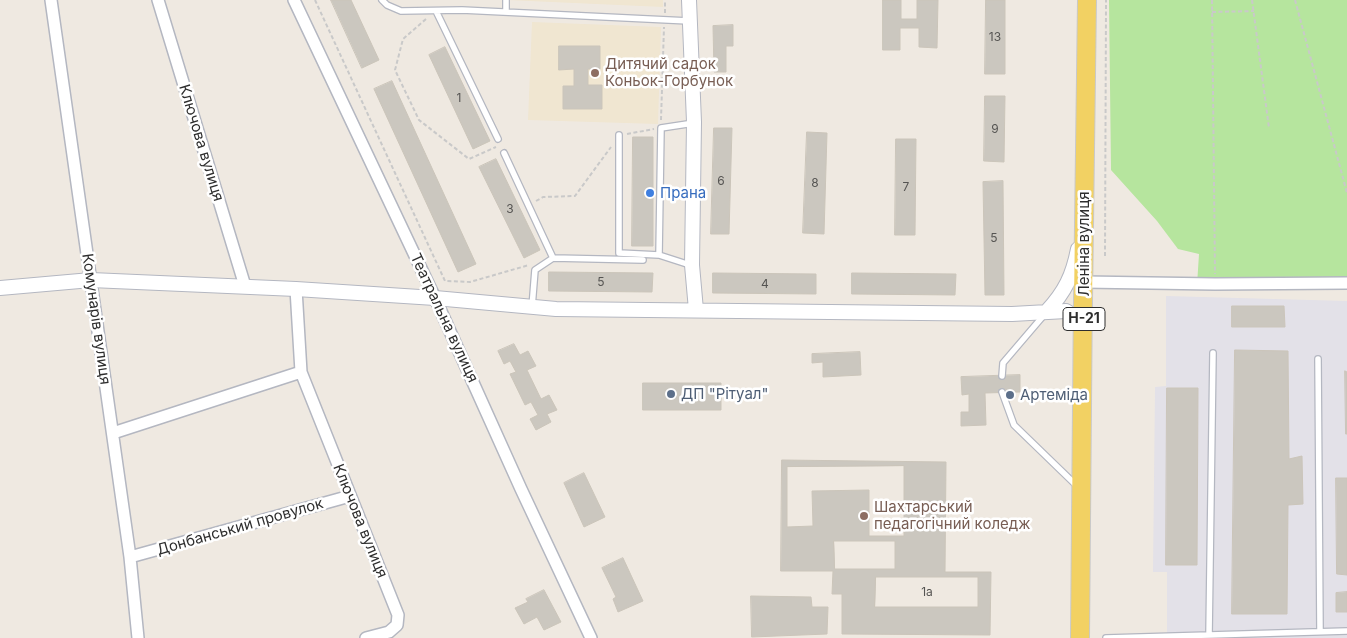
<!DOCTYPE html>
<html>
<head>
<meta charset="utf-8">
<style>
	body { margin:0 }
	canvas { display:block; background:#efe9e1 }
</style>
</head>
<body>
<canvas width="1347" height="638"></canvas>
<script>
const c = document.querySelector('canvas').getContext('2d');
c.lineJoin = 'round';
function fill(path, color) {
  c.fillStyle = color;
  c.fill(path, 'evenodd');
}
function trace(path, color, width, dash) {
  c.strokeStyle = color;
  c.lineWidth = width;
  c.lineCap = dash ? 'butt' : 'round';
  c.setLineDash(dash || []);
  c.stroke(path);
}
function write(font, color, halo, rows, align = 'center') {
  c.font = font + ' Inter,sans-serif';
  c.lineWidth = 5;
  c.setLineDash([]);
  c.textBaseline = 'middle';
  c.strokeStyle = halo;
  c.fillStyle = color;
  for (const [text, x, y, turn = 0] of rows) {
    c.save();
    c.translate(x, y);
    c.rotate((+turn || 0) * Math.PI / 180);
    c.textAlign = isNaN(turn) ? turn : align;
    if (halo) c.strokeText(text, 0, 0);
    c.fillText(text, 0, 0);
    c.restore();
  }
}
const industrial = new Path2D(`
	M1166 296 1347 301V638H1167V572H1153L1155 387 1166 386Z`);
const education = new Path2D(`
	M507 0H663V7Z
	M532 22 661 27 658 124 528 120Z`);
const green = new Path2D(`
	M1109 0H1347V284L1197 285 1199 254 1178 249 1157 221 1111 170Z`);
const building = new Path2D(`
	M331 0H351L379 60 362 68Z
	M883 0H901V19H917V0H938L937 48 919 47V28H900V50H883Z
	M986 0H1005V74H985Z
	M733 25V46H726V72H714L713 26Z
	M559 46H600V69H588V85H602V109H563V86H574V69L559 70Z
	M445 47 490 141 473 149 429 55Z
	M392 81 476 264 458 272 374 89Z
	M985 96H1005L1004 162 984 161Z
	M714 128H732L729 234H711Z
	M807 132 827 133 824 234 803 233Z
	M633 137H653V246H632Z
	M896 139H916L915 235H895Z
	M496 159 540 250 524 258 479 167Z
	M1003 181 1004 295H985L983 182Z
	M549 272 653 273 652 292 549 291Z
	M713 273 816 274V294L713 293Z
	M852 273 956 274 955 295 852 294Z
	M1232 306H1284L1285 327H1232Z
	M514 344 520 355 528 351 536 366 527 370 541 399 549 395 557 410 547 414 551 422 536 430 530 419 538 415 531 402 525 405 510 374 516 372 510 361 504 364 498 351Z
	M1235 350 1288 351 1289 459 1302 456 1303 504 1288 505 1287 614H1232Z
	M860 352 861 375 823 377V362L812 363V354Z
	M1345 371 1347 372V434H1346Z
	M1020 375V392L985 393 986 425 961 426V412H969V394L962 395 961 377Z
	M643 383H721V410H643Z
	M1167 388H1198L1197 565H1166Z
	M782 460 946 462 945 572H991L990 635 842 634V594H832L833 571H781Z
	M904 466V536H869V490L812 491 813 526 787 527V467Z
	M584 473 605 517 584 527 564 483Z
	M1336 478H1347V575L1337 574Z
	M834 541H895V569H835Z
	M623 558 643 601 618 612 613 599 616 597 602 568Z
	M876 577H978V607H875Z
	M544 590 561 622 544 630 537 617 524 624 515 608 528 602 526 599Z
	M1347 592V612H1336V593Z
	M751 596 811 597 812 607H828L827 634 752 637Z`);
const path = new Path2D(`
	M315 0 445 281 470 282 529 265
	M1212 0 1215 274
	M1252 0 1269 128
	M1295 0 1347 193
	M1212 12 1254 11
	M665 13V0
	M426 19 403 39 395 70 419 120 469 159 496 147
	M661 120 664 27
	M627 134 654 129
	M536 201 543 197 575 196 611 147
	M1105 256 1106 0`);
const service = new Path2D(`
	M382 0 387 5 401 11 462 10 689 21
	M436 11 498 139
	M506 12V0
	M619 135V253L659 255
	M504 153 553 258 643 260
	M690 265 659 255 661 128 694 123
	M532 307 535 270 553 258
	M1318 359 1320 631
	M1002 376 1003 363 1044 315
	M1002 392 1014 425 1077 486
	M1209 635 1213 353
	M1106 638 1347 631`);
const minor = new Path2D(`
	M51 0 130 557 138 638
	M158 0 245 286
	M294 0 435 298 521 489 591 638
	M1084 282 1215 284 1347 283
	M296 289 301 372 398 615 397 625 389 632 366 638
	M113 433 301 372
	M130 557 350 496`);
const tertiary = new Path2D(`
	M689 0 694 122 692 265 696 310
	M0 288 91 280 296 289 435 298 556 309 1012 314 1066 311 1076 317 1084 329
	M1047 311C1065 292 1073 275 1078 249`);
const primary = new Path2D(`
	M1080 638C1082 425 1083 213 1087 0`);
const markers = [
	[595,73,5,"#8d6e63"],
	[650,193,5,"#3f7fe0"],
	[671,394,5,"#5c6f8a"],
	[1010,395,5,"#5c6f8a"],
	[864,516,5,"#8d6e63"]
];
const numberNames = [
	["13",995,37],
	["1",459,98],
	["9",995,129],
	["6",721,181],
	["8",815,183],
	["7",906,187],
	["3",510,209],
	["5",994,238],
	["5",601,282],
	["4",765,284],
	["1а",927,592]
];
const shields = [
	[1084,319,42]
];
const shieldNames = [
	["Н-21",1084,319]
];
const educationNames = [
	["Дитячий садок",605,64],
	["Коньок-Горбунок",605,81],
	["Шахтарський",874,507],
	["педагогічний коледж",874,524]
];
const streetNames = [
	["Ключова вулиця",201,143,73],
	["Леніна вулиця",1084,244,-90],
	["Театральна вулиця",444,318,65],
	["Комунарів вулиця",96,319,82],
	["Ключова вулиця",360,521,68],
	["Донбанський провулок",240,527,-16]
];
const shopNames = [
	["Прана",660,193]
];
const serviceNames = [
	["ДП \"Рітуал\"",681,394],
	["Артеміда",1020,395]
];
fill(industrial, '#e3e1e8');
fill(education, '#f0e6d1');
fill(green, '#b6e59e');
fill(building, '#cbc7bf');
trace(building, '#cbc5ba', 1);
trace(service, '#b4b7c1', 8);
trace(minor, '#b4b7c1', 14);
trace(tertiary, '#b4b7c1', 16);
trace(primary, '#c9c9c9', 20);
trace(path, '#c9c9c9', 2, [4, 2.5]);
trace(service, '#fff', 5.5);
trace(minor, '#fff', 11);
trace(tertiary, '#fff', 14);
trace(primary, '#f2d163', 18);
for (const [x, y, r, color] of markers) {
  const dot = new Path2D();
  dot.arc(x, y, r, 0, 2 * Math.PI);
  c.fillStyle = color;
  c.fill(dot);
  trace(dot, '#fff', 2);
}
write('12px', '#555452', null, numberNames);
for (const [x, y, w] of shields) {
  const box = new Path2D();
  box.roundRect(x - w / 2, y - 11.5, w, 23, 4);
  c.fillStyle = '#fff';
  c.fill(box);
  trace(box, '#2e2e2e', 1);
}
write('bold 14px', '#2e2e2e', null, shieldNames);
write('15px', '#785e54', '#fff', educationNames, 'left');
write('15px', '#2e2e2e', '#fff', streetNames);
write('15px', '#366cbe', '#fff', shopNames, 'left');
write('15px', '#4e5e75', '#fff', serviceNames, 'left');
</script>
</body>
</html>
